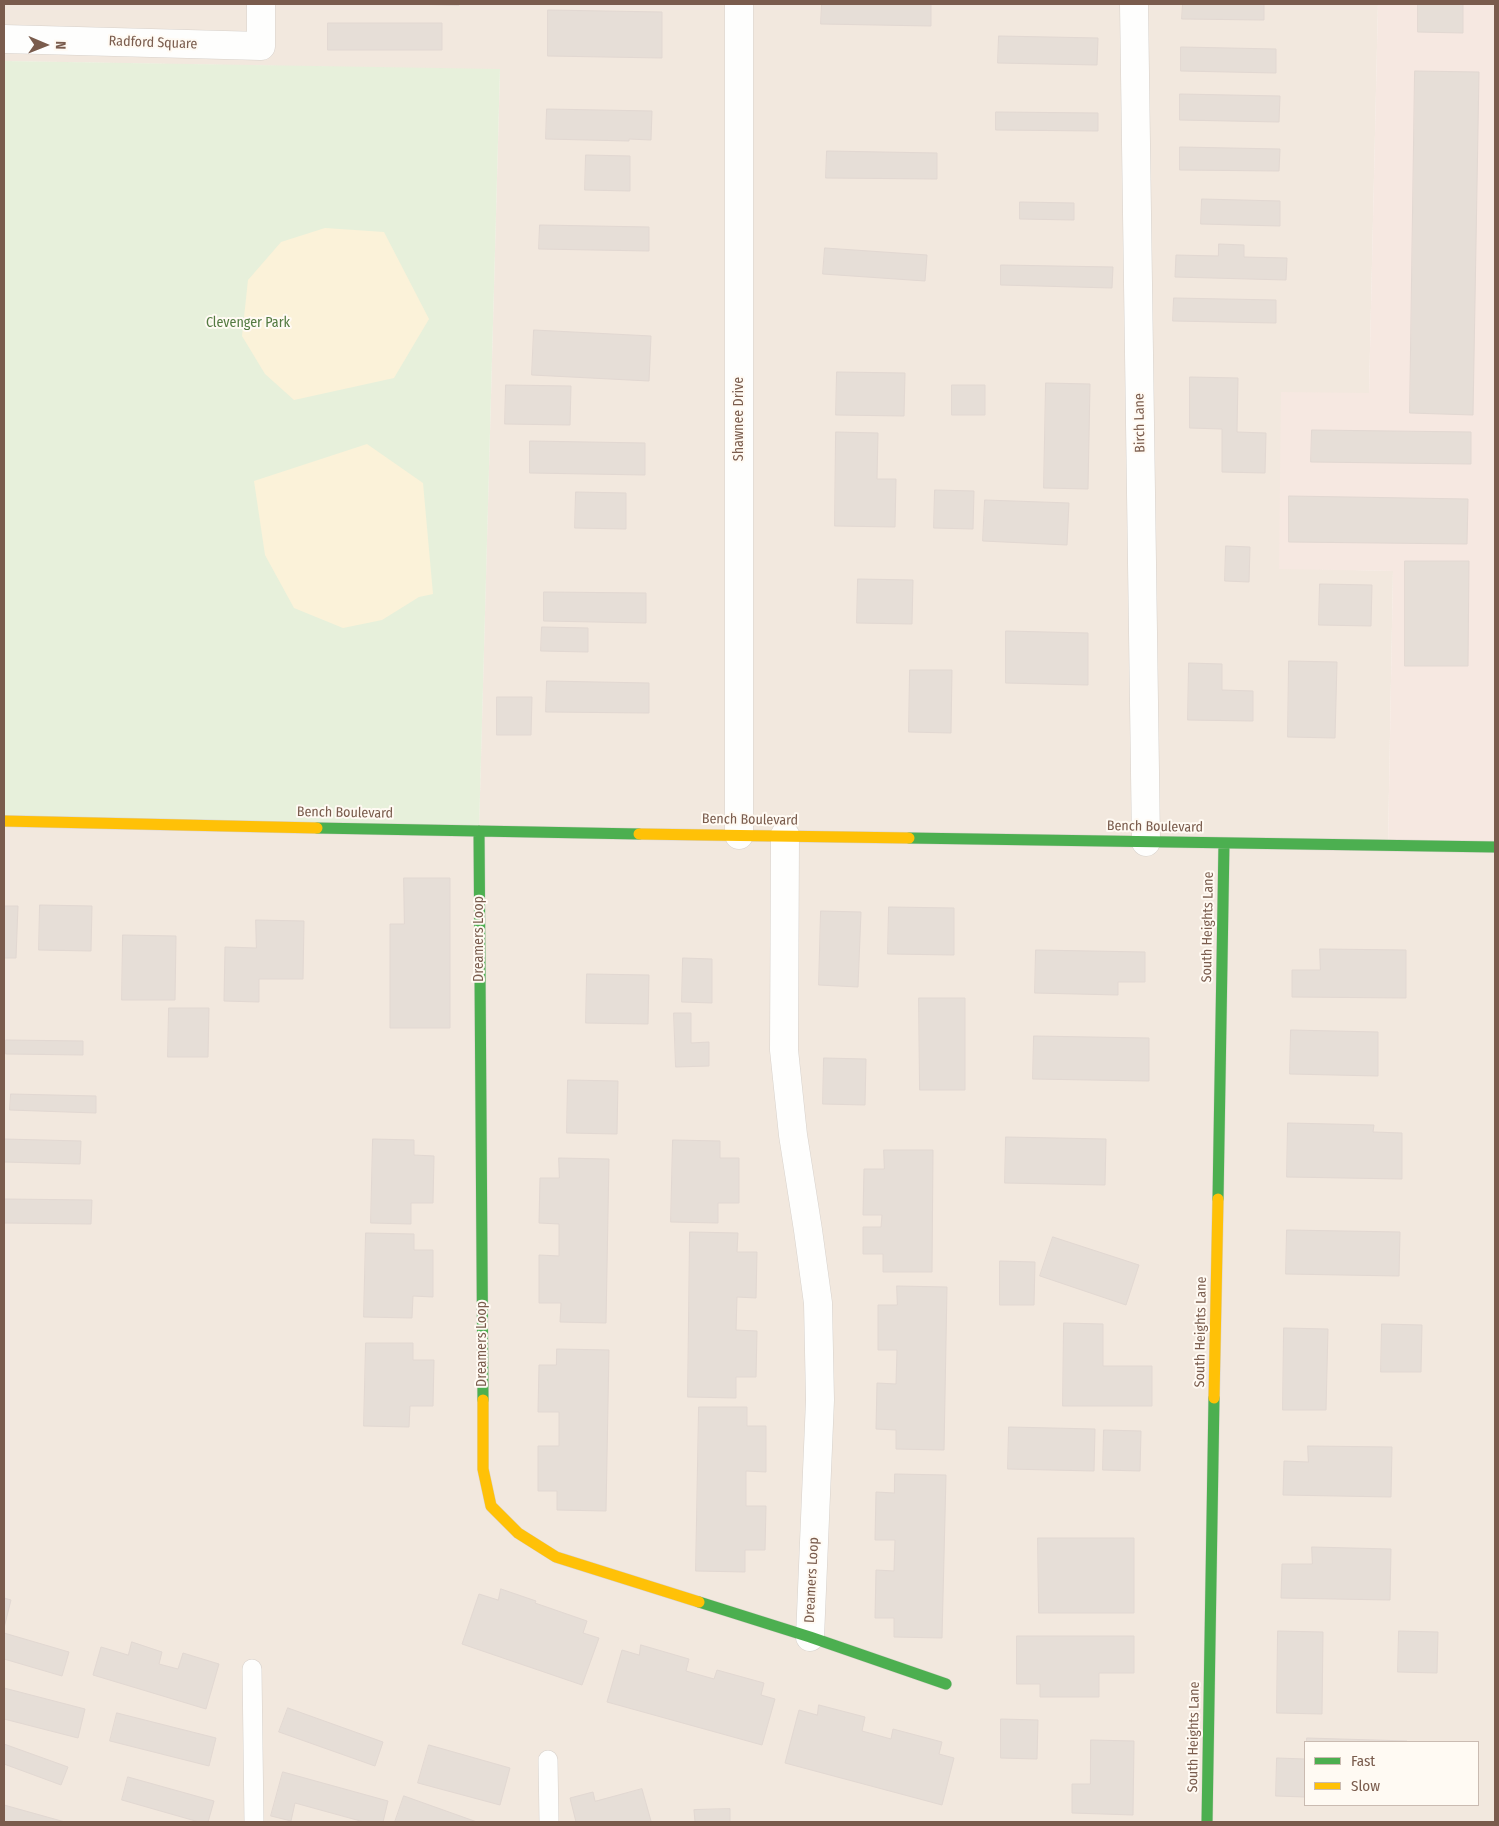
<!DOCTYPE html>
<html>
<head>
<meta charset="utf-8">
<style>
	body { margin:0 }
	#map { position:relative; width:1499px; height:1826px; overflow:hidden; background:#f9f5f0; font-family:"Fira Sans Condensed",sans-serif }
	canvas { display:block }
	.frame { position:absolute; inset:0; border:5px solid #7a5c4d; pointer-events:none }
	.legend { position:absolute; left:1304px; top:1741px; width:175px; height:65px; box-sizing:border-box; background:#fffaf3; border:1px solid #cabbb1; margin:0; padding:6px 9px; list-style:none; font-size:15px; color:#7a5c4d }
	.legend li { display:flex; align-items:center; gap:10px; height:25px }
	.legend b { width:25px; border:1px solid #cabbb1 }
	.north { position:absolute; left:20px; top:20px; width:50px; height:50px; -webkit-text-stroke:4px #fffaf3; paint-order:stroke; rotate:91deg; font-size:14px; font-weight:700; line-height:20px; text-align:center; color:#7a5c4d }
	.north::after { content:''; display:block; margin:auto; width:18px; height:22px; background:#7a5c4d; clip-path:polygon(50% 0,100% 100%,50% 72%,0 100%) }
</style>
</head>
<body>
<div id="map">
<canvas width="1499" height="1826"></canvas>
<div class="frame"></div>
<ul class="legend">
<li><b style="height:6px;background:#4caf50"></b>Fast</li>
<li><b style="height:6px;background:#ffc107"></b>Slow</li>
</ul>
<div class="north">N</div>
</div>
<script>
const c = document.querySelector('canvas').getContext('2d');
c.lineJoin = 'round';
function fill(path, color) {
  c.fillStyle = color;
  c.fill(path, 'evenodd');
}
function trace(path, color, width, dash) {
  c.strokeStyle = color;
  c.lineWidth = width;
  c.lineCap = dash ? 'butt' : 'round';
  c.setLineDash(dash || []);
  c.stroke(path);
}
function write(font, color, halo, rows, align = 'center') {
  c.font = font + ' "Fira Sans Condensed",sans-serif';
  c.lineWidth = 4;
  c.setLineDash([]);
  c.textBaseline = 'middle';
  c.strokeStyle = halo;
  c.fillStyle = color;
  for (const [text, x, y, turn = 0] of rows) {
    c.save();
    c.translate(x, y);
    c.rotate((+turn || 0) * Math.PI / 180);
    c.textAlign = isNaN(turn) ? turn : align;
    if (halo) c.strokeText(text, 0, 0);
    c.fillText(text, 0, 0);
    c.restore();
  }
}
const residential = new Path2D(`
	M4 4H1378L1369 394 1279 568 1393 571 1388 845 1495 847V1822H4V820L479 829 500 70 4 61ZM1305 1742H1478V1805H1305Z`);
const commercial = new Path2D(`
	M1378 4H1495V847L1388 846 1393 571 1279 569 1281 392 1369 393Z`);
const green = new Path2D(`
	M4 61 500 69 479 831 4 821Z`);
const sand = new Path2D(`
	M325 228 384 232 429 319 394 378 294 400 265 374 242 336 248 280 281 242Z
	M367 444 423 483 433 594 419 597 382 620 343 628 294 608 265 555 254 481Z`);
const building = new Path2D(`
	M413 4H459V5Z
	M822 4H931V26L821 24Z
	M1183 4H1264V20L1182 19Z
	M1418 4H1463V33L1418 32Z
	M548 10 662 12V58L548 56Z
	M328 23H442V50H328Z
	M999 36 1098 38 1097 65 998 63Z
	M1181 47 1276 49V73L1181 71Z
	M1415 71 1479 72 1473 415 1410 413Z
	M1180 94 1280 96 1279 122 1180 120Z
	M547 109 652 111 651 140 629 139V141L546 139Z
	M996 112 1098 113V131L996 130Z
	M1180 147 1280 149 1279 171 1180 170Z
	M827 151 937 153V179L826 178Z
	M586 155 630 156V191L585 190Z
	M1202 199 1280 201V226L1201 224Z
	M1020 202 1074 203V220L1020 219Z
	M540 225 649 227V251L539 249Z
	M1219 244 1244 245V257L1287 258 1286 280 1175 277 1176 255 1218 256Z
	M825 248 927 255 925 281 823 274Z
	M1001 265 1113 267 1112 288 1001 285Z
	M1174 298 1276 300V323L1173 321Z
	M534 330 651 336 649 381 532 375Z
	M837 372 905 373 904 416 836 415Z
	M1190 377 1238 378 1237 432 1266 433 1265 473 1222 472V429L1190 428Z
	M1046 383 1090 384 1088 489 1044 488Z
	M506 385 571 386 570 425 505 424Z
	M952 385H985V415H952Z
	M1312 430 1471 432V464L1311 462Z
	M836 432 878 433 877 479H896L895 527 835 526Z
	M530 441 645 443V475L530 473Z
	M935 490 974 491 973 529 934 528Z
	M576 492 626 493V529L575 528Z
	M1289 496 1468 499 1467 544 1289 542Z
	M985 500 1069 503 1067 545 983 541Z
	M1226 546 1250 547 1249 582 1225 581Z
	M1405 561H1469L1468 666H1405Z
	M858 579 913 580 912 624 857 623Z
	M1320 584 1372 585 1371 626 1319 625Z
	M544 592 646 593V623L544 621Z
	M542 627 588 628V652L541 651Z
	M1006 631 1088 633V685L1006 683Z
	M1289 661 1337 662 1335 738 1288 737Z
	M1189 663 1222 664V690L1253 691V721L1188 720Z
	M910 670H952L951 733 909 732Z
	M547 681 649 683V713L546 712Z
	M497 697H532L531 735H497Z
	M404 878H450V1028H390V924H404Z
	M40 905 92 906 91 951 39 950Z
	M4 906H18L16 958H4Z
	M889 907 954 908V955L888 954Z
	M821 911 861 912 858 987 819 985Z
	M256 920 304 921 303 979H259V1002L224 1001 225 947 256 948Z
	M123 935 176 936 175 1000H122Z
	M1320 949 1406 950V998L1292 997V970H1320Z
	M1036 950 1145 952V982H1118V995L1035 993Z
	M683 958 712 959V1003L682 1002Z
	M587 974 649 975 648 1024 586 1023Z
	M919 998H965V1090H920Z
	M169 1008H209L208 1057H168Z
	M674 1013H691V1043L709 1042V1066L676 1067Z
	M1291 1030 1378 1032V1076L1290 1074Z
	M1034 1036 1149 1038V1081L1033 1079Z
	M6 1040 83 1041V1055L6 1054Z
	M824 1058 866 1059 865 1105 823 1104Z
	M568 1080 618 1081 617 1134 567 1133Z
	M11 1094 96 1096V1113L10 1110Z
	M1288 1123 1374 1125 1373 1132 1402 1133V1179L1287 1177Z
	M1006 1137 1106 1139 1105 1185 1005 1183Z
	M4 1139 81 1141 80 1164 4 1162Z
	M373 1139 414 1140V1155L434 1156 433 1203H411V1224L371 1223Z
	M673 1140 720 1141V1158H739V1203H718V1223L671 1222Z
	M884 1150H933L932 1272H883V1254H863V1227H881L882 1215H863L864 1169H884Z
	M559 1158 609 1159 606 1323 560 1322 561 1303H539V1255L559 1256V1224L539 1223 540 1178H559Z
	M4 1199 92 1200 91 1224 4 1223Z
	M1287 1230 1400 1232 1399 1276 1286 1274Z
	M690 1232 738 1233 737 1252H757L756 1298 737 1297 736 1330 757 1331 756 1377H736V1398L688 1397Z
	M366 1233 414 1234V1250H433V1297L413 1296 412 1318 364 1317Z
	M1053 1237 1139 1265 1126 1305 1040 1276Z
	M1000 1261 1035 1262 1034 1305H1000Z
	M897 1286 947 1287 944 1450 896 1449V1430L876 1429 877 1383 896 1384 897 1350H878V1305H897Z
	M1064 1323 1103 1324V1366H1152V1406H1063Z
	M1382 1324 1422 1325 1421 1372H1381Z
	M1284 1328 1328 1329 1326 1410H1283Z
	M366 1343H413V1360H434L433 1406H410L409 1427 364 1426Z
	M557 1349 609 1350 606 1511 557 1510V1491H538V1446H559V1412H538L539 1365H556Z
	M699 1407H747V1426H766V1472L746 1471V1506H766L765 1550H745V1572L696 1571Z
	M1009 1427 1095 1429 1094 1471 1008 1469Z
	M1104 1430 1141 1431 1140 1471 1103 1470Z
	M1308 1446 1392 1447 1391 1497 1283 1495 1284 1461 1308 1462Z
	M895 1474 946 1475 942 1638 894 1637V1618H875L876 1570 894 1571 895 1540H875L876 1492 894 1493Z
	M1038 1538H1134V1613H1039Z
	M1312 1547 1391 1549 1390 1600 1281 1598 1282 1564H1312Z
	M501 1589 536 1601 535 1603 587 1621 583 1633 599 1638 582 1685 462 1644 479 1594 498 1600Z
	M4 1598 11 1600 4 1628Z
	M1278 1631 1323 1632 1322 1714 1277 1713Z
	M1399 1631 1438 1632 1437 1673 1398 1672Z
	M4 1633 69 1652 62 1676 4 1659Z
	M1017 1636H1134V1673H1099V1697H1040V1684H1017Z
	M132 1642 162 1652 159 1664 178 1669 183 1653 219 1664 206 1709 93 1675 101 1647 128 1655Z
	M641 1645 689 1659 686 1671 714 1679 717 1670 764 1683 761 1695 775 1699 762 1745 607 1702 622 1650 639 1655Z
	M4 1688 85 1709 78 1738 4 1719Z
	M819 1705 865 1717 862 1731 891 1739 893 1729 942 1742 939 1754 954 1758 942 1805 785 1763 799 1710 817 1715Z
	M288 1708 383 1742 375 1766 279 1732Z
	M117 1713 216 1738 209 1766 110 1741Z
	M1001 1719 1038 1720 1037 1759 1001 1758Z
	M1307 1738 1407 1741V1742H1307Z
	M1091 1740 1134 1741 1133 1815 1072 1813V1784H1090Z
	M4 1744 68 1767 61 1785 4 1764Z
	M429 1745 510 1768 500 1805 418 1783Z
	M1277 1758 1305 1759V1797L1276 1796Z
	M283 1772 388 1801 383 1822H364L295 1803 291 1821 271 1816Z
	M128 1777 214 1801 208 1822H199L122 1800Z
	M642 1789 651 1821 576 1822 570 1798 593 1792 595 1801Z
	M404 1796 477 1822H395Z
	M4 1805 65 1822H4Z
	M730 1809V1822H695L694 1810Z`);
const lane = new Path2D(`
	M252 1669 254 1822
	M548 1760 549 1822`);
const street = new Path2D(`
	M1134 4 1146 842
	M4 39 261 46V4
	M739 835V4
	M785 835 784 1050 793 1135 808 1230 818 1303 820 1400 810 1637`);
const fast = new Path2D(`
	M317 828 639 834
	M479 831 483 1400
	M909 838 1495 847
	M1218 1199 1224 843
	M699 1602 810 1637 946 1684
	M1207 1822 1214 1398`);
const slow = new Path2D(`
	M4 821 317 828
	M639 834 909 838
	M1214 1398 1218 1199
	M483 1400V1469L491 1506 518 1533 556 1557 699 1602`);
const streetNames = [
	["Radford Square",153,43,2],
	["Shawnee Drive",739,419,-90],
	["Birch Lane",1140,423,-91],
	["Bench Boulevard",345,813,1],
	["Bench Boulevard",750,820,1],
	["Bench Boulevard",1155,827,1],
	["South Heights Lane",1208,927,-89],
	["Dreamers Loop",479,939,-90],
	["South Heights Lane",1201,1332,-89],
	["Dreamers Loop",482,1344,-90],
	["Dreamers Loop",812,1580,-87],
	["South Heights Lane",1194,1737,-89]
];
const parkNames = [
	["Clevenger Park",248,323]
];
fill(residential, '#f2e8de');
fill(commercial, '#f6e8e1');
fill(green, '#e7f0db');
fill(sand, '#fbf2d9');
fill(building, '#e6ded7');
trace(building, '#e2d8d2', 1);
trace(lane, '#d7d1cb', 20);
trace(street, '#d7d1cb', 29);
trace(fast, '#d9d2cb', 12);
trace(slow, '#d9d2cb', 12);
trace(lane, '#fefefd', 19);
trace(street, '#fefefd', 28);
trace(fast, '#4caf50', 11);
trace(slow, '#ffc107', 11);
write('14px', '#7a5c4d', '#fffaf3', streetNames);
write('14px', '#537a41', '#fffaf3', parkNames);
</script>
</body>
</html>
